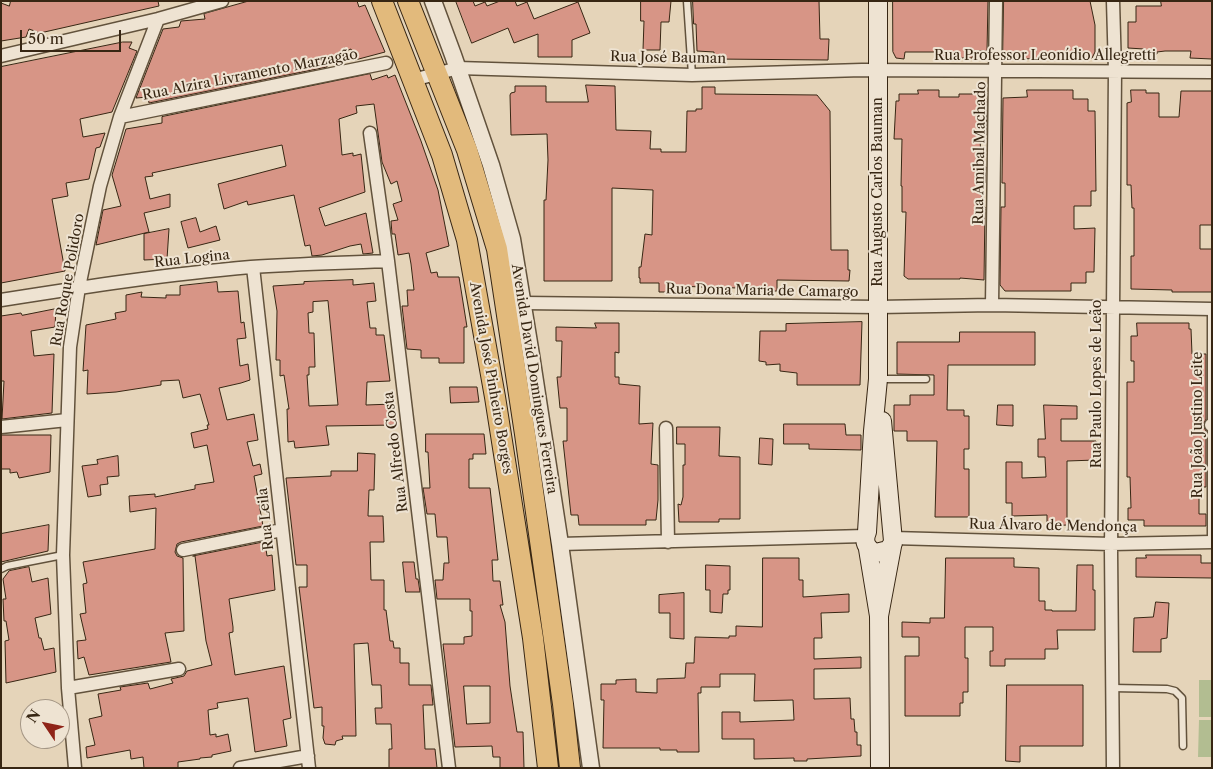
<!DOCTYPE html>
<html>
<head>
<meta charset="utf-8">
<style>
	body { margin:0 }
	#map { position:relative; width:1213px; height:769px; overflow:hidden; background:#e5d4b9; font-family:"Libre Caslon Text",serif }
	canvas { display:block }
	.frame { position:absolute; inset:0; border:2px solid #372613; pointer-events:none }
	.north { position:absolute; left:20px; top:699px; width:50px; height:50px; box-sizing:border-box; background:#eee3d2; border:1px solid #a59786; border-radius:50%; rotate:304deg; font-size:14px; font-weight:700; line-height:20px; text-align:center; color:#372613 }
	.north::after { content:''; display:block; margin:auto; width:18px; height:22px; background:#8f2418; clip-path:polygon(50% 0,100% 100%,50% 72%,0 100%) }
	.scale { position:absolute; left:20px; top:30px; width:101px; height:22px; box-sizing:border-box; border:2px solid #372613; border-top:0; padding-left:6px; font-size:15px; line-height:18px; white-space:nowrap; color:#372613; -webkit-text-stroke:4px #eee3d2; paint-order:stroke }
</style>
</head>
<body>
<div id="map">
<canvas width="1213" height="769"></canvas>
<div class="frame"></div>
<div class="north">N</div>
<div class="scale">50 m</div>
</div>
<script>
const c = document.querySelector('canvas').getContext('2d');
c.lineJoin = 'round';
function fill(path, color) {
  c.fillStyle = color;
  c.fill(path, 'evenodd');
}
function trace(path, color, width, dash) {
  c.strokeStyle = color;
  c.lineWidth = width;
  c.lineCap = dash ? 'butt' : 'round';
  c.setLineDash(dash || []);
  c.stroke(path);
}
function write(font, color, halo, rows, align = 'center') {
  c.font = font + ' "Libre Caslon Text",serif';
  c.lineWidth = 4;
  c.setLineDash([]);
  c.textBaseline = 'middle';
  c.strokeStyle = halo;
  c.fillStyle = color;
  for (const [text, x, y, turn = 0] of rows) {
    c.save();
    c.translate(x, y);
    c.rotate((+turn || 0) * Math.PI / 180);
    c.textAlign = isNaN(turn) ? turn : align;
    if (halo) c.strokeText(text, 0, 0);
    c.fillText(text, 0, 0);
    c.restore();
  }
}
const green = new Path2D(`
	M1199 680H1212V717H1199Z
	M1199 720H1212V757H1198Z`);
const building = new Path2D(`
	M11 1H158L159 6 40 33 29 29 26 37 1 41V3L9 6Z
	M249 1H357L359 7 365 5 385 52 355 60 351 49 326 59 327 67 149 103 148 97 136 98 163 29 179 27 181 21 205 19 204 14Z
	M456 1H473L475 6 485 2 487 6 500 1H515L517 6 527 2 534 19 578 2 590 33 572 40V57H538V34L514 43 508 28 472 43Z
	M641 1H671L669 22H661L660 50H643L644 21H641Z
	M693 1H819L820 39H829L828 60 714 59V52L697 51 696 24H694Z
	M893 1H988L987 51H973L972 58H941V52H905L904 59 896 58 893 52Z
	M1004 1H1090L1095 25V52L1092 58 1009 59 1003 58Z
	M1161 1H1212V59L1190 58 1191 51H1165L1157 52V54H1144V49L1128 48V22H1136V6H1161Z
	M123 42H132L129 48 137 51 112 112 80 119 83 137 105 133 100 147 96 148 89 179 66 183 68 196 52 199 65 271 1 283V67Z
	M370 74 372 80 387 75 388 78 395 75 421 141 438 190 449 246 426 253 431 273 437 272 438 277H459L467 327H464V363H439V358H421V350L407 349 402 306H408L407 290H414L411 264 409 253 398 255 395 234H392L391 221 398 220 393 204 402 201 397 181 391 184 382 162 374 104 356 106 357 113 339 119 342 155 353 153V156L361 154 365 192 319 208 325 226 366 213 373 253 363 254 361 244 350 246 322 255 312 256 310 245 305 246 294 195 248 205 247 201 224 209 218 184 286 166 282 145 152 173 153 176 145 177 150 199 170 194V207L144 213 149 232 96 245 103 210 121 206 112 175 126 129 162 123V117Z
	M586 85 615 86 616 130 651 131 650 149H661V152H686L687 111H696V109H702V87H715V94L817 95 830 111 831 250H848V270H850L849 281 777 280V291H738V288L671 286V292H659V283H640V278H639V267H641L645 234 652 235 653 190 612 188V281H544V200H546L548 160 547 134 511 135 510 95 511 93 515 92V86H546V102H588Z
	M918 90H939V97H959V94H984V99H987L986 135H980L981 166 986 167 985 183H982L981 207H985L984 280 960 278V279H908L904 276 906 212H902V186H901L902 139H894L896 101H899V94H918Z
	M1027 90H1073V99H1088V111H1095L1096 191H1091V206H1074V229L1095 228 1094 272H1086V283H1071V291H1005L1000 285 1001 207H1005V183H1002L1003 98 1027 97Z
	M1131 90H1146V93H1159V117H1179L1181 91H1212V225H1200V249H1212V292H1172V290L1131 289V256H1134V208H1132L1131 185H1127V103L1131 102Z
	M196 218 200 232 216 226 220 240 188 248 181 222Z
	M169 229 167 259 144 260V234Z
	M353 280V285L374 283 376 301 367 302 370 328H376V335H384L390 381 367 382 366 405 393 404 396 425 326 426 329 445 295 448 294 441 288 442 287 409H289L284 375 280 376V360H276L277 311 273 286 304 284V282ZM328 301 338 405 309 406 307 375H309V367H315L314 333H309L308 313 313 312V302Z
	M217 282 218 292 238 291 241 323 244 322 246 338 237 339 240 366 248 364 250 380 241 383 219 388 227 420 254 414 258 440 247 442 253 466 260 464 262 474 254 476 263 526 181 542 177 544 175 552 177 556 183 558 184 631 165 633 171 662 89 675 84 657 78 659 77 641 86 640 80 614 86 613 83 584 87 583 83 562 155 549 156 508 130 512 129 496 155 494V497L195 489V485L214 482 207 445 194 448 191 433 208 429 207 425H209L200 394 183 398 179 380 161 381V385L116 392 87 394 88 370 83 371 86 325 116 319 115 313 126 311V295L142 292 141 297 166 298V295H180V286Z
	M56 309 55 327 31 331 34 356 54 354 52 413 2 419 4 381H1V316L21 313 22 315Z
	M862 322 860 385H797V373L780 371V364L766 365V362L759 361 760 331H786V324Z
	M595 323H619V353L615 352V377H619V384L640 386 639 424 653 423 651 464 658 465V500L656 520H646V525H579L578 515H571L563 441H567V408H560L557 377H561L562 341H556V327L596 328Z
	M1137 323H1189V329H1191L1192 354H1206V419L1203 425 1206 431V487H1199V514H1206V526H1144V520H1128V508H1131L1130 477H1127V382H1134V361H1131V336H1137Z
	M960 332H1035V365H948L947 410H964V416H969V449H964V469H969V517H935L937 441H907V431H894V405H910V395H934V375L897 374V342H959Z
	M450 387H477L479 402 451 403Z
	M998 405H1013V426L997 425Z
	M1044 405 1077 406V419H1061V441H1096V460L1067 461V525L1047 526V515L1012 516V503H1006V462H1022V478L1046 477 1045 457H1038V439H1045Z
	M784 424H845L846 435H861V450L809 449V444H784Z
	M677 427H720L719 456 740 457V519H719V522H679L678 504 681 505 683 497V465H685V444H677Z
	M426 434H484L486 454H473V459H469V488H490L498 560H492L493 581H500L503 605H500L505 622 510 686 517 732H523L524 768H500V757H493L492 746 455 747 443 644H464V637L472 636V611H470V599H437L435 580H443L444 563H449L447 537H437L435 514H427L423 488H430L428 452H426ZM464 686H490V723L467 724Z
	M1 435H51L50 472 19 478 17 472 10 473V469H1Z
	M760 438 773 439 772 465 759 464Z
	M358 453 375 454 374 490H369L368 516H383L384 542H370L371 580H384V610H386L390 641H393L394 648H400V663H409V685H431L433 705H423L425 749H435L437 768H389V749H392L391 724H376L375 708H382L381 685H372L368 643 354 644 356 736H342L343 739 336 741 335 745 325 744 323 738 324 726H322V707L314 708 299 587H307V565H296L286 478 331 476V471H357Z
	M118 456 119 476 107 477 108 484 100 485 101 495 88 497 82 466 98 464 97 460Z
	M49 525 48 551 1 562V534Z
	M265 542 267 556 272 555 275 590 229 599 233 627V632L229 633 235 675 284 666 291 718 283 720 287 746 255 752 248 698 217 703 218 708 208 710 210 735 216 734V737L228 734 231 751 212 755V757L200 758V759L178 762V768H144L143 757 131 759 130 750 87 758 86 747 95 745 89 719 102 716 98 694 121 690 120 687 148 683 150 689 173 683 171 679 184 676 187 671 212 665 206 641 195 556H193Z
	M1146 555H1201V563H1212V578L1136 577V558H1146Z
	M763 558H799V580H803V597L849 594V612L821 613 822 638H814V659L861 657V668L814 669V699L850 698 851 719H854L855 732H857V745H861V756L807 759V761H794V758L754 759V739H722V712H740V722L794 720 793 700 754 701 755 674H720V687H701V693H698L699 752H677V750H660V748H603L604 700H601V684H616V680L636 679V692L657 693V679L685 678 686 663H694L695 637 729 638V636H736V626L762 627Z
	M946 558H1014V567L1039 568V601H1045V610H1052V611H1076L1077 565H1093V590H1095V630H1057L1058 649H1045V659H1005V666H990V651H993V627H965V658H968V692H963V703H960V716H905V656H919V637H902V622L930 623V618H944Z
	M403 562H414L416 579H418L420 592H406Z
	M706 565 730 566V590H728V594H723L722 613 710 612V590H706Z
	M29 567 32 582 48 578 51 614 35 618 39 638H41L44 650 54 648 56 672 6 683 5 641 9 640 6 621H4L3 599H6L3 579 9 571Z
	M684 593V639L670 638V613H659V595Z
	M1156 602 1169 603 1167 638 1161 639V652H1133L1134 618 1153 617Z
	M1007 685H1083V746H1020V762L1006 761Z`);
const service = new Path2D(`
	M687 1 692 75
	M879 379H926
	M1211 542V309
	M1 569 7 566 63 555
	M1112 688 1167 689 1175 691 1182 698 1183 746`);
const minor = new Path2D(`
	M1 56 158 19 222 1
	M413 80 458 68 692 75 862 70 1212 72
	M120 117 386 63
	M370 133 388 261 449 768
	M253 267 309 768
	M1 300C84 287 167 274 251 267 297 264 343 263 388 261
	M523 303 878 307 992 305 1212 309
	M992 305 996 1
	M1211 425H1212
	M1 427 67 420
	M666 428 668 542
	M893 538 1111 544 1212 542
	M560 544 865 536
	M183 550 282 530
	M68 688 179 669
	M75 768 68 688 63 555 70 347 79 287 100 186 120 117 158 19
	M240 768 308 756
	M1113 768 1111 550 1115 71 1113 1`);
const tertiary = new Path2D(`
	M433 1 453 55 491 165 512 239 531 355 560 544 591 768`);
const secondary = new Path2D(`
	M878 1V379L873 431 867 532C863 541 866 549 876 553L888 550 893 543
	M868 549 879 616 880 768
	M879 616 893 541 882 421`);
const primary = new Path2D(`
	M382 1 442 155 467 240 495 397 533 638 548 768
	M408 1 467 150 497 249 525 434 563 704 570 768`);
const streetNames = [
	["Rua Professor Leonídio Allegretti",1045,56],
	["Rua José Bauman",668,58,1],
	["Rua Alzira Livramento Marzagão",250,75,-11],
	["Rua Amibal Machado",980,153,-89],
	["Rua Augusto Carlos Bauman",878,192,-90],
	["Rua Logina",192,259,-6],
	["Rua Roque Polidoro",68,280,-80],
	["Rua Dona Maria de Camargo",762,291,1],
	["Avenida José Pinheiro Borges",491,378,80],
	["Avenida David Domingues Ferreira",534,379,81],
	["Rua Paulo Lopes de Leão",1097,384,-90],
	["Rua João Justino Leite",1198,425,-90],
	["Rua Alfredo Costa",396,452,-97],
	["Rua Leila",266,519,-96],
	["Rua Álvaro de Mendonça",1053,526,1]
];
fill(green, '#b2bd91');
fill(building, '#d79586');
trace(building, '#372613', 1);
trace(service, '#62523c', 9);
trace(minor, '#62523c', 15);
trace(tertiary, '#62523c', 19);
trace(secondary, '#372613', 20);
trace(primary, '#372613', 22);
trace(service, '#eee3d2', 6);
trace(minor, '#eee3d2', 12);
trace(tertiary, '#eee3d2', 16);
trace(secondary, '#eee3d2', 18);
trace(primary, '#e2ba7c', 20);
write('14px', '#372613', '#eee3d2', streetNames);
</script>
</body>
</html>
